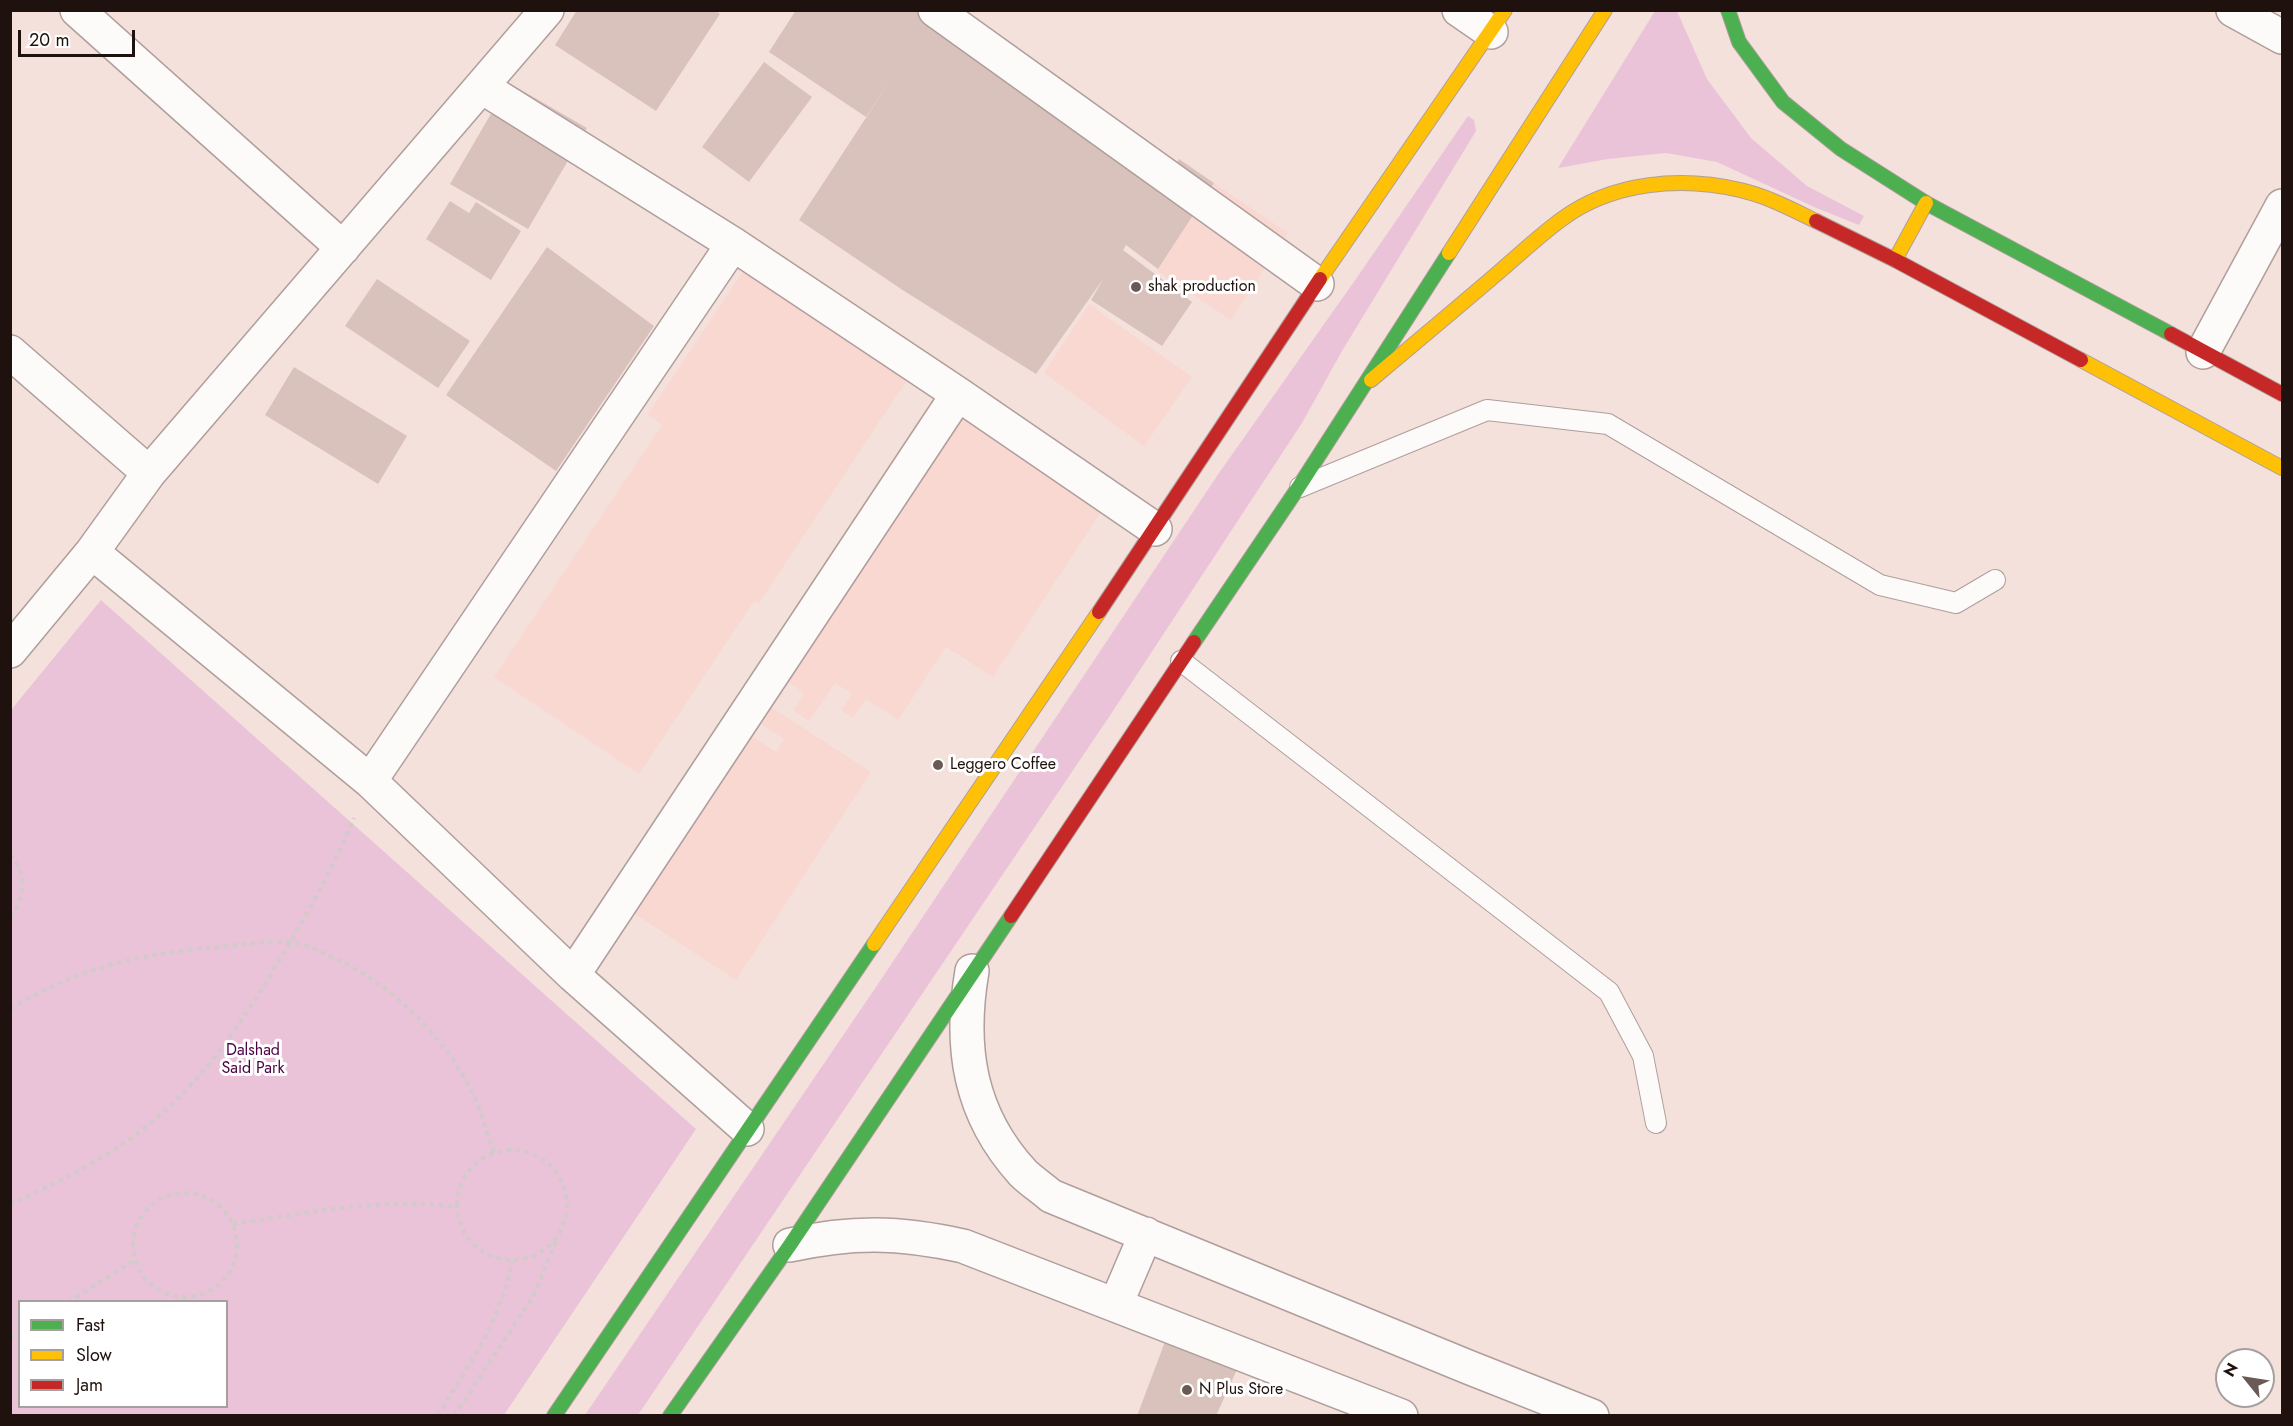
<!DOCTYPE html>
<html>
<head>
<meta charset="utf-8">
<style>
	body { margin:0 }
	#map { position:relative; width:2293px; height:1426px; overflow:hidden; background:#f4e1dc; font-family:Jost,sans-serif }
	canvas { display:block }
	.frame { position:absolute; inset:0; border:12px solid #1f110d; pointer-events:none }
	.legend { position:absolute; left:18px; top:1300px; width:210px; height:108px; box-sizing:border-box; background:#fff; border:2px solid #a5a09e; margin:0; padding:8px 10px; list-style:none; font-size:18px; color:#1f110d }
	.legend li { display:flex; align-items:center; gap:12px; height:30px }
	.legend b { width:30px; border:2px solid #a5a09e }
	.north { position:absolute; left:2215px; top:1348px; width:60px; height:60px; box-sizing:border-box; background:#fff; border:2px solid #a5a09e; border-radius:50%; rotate:300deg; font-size:16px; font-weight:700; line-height:24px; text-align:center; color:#1f110d }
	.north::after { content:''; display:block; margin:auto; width:21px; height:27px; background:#6a5a55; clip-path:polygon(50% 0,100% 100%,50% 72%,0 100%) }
	.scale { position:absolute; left:18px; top:30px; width:117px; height:27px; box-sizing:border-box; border:3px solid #1f110d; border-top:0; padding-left:8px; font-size:18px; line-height:21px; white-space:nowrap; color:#1f110d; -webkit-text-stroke:4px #fff; paint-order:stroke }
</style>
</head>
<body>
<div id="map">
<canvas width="2293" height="1426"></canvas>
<div class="frame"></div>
<ul class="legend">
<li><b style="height:8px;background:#4caf50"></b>Fast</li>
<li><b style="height:8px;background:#ffc107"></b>Slow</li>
<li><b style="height:8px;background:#c62828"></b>Jam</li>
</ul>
<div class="north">N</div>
<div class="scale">20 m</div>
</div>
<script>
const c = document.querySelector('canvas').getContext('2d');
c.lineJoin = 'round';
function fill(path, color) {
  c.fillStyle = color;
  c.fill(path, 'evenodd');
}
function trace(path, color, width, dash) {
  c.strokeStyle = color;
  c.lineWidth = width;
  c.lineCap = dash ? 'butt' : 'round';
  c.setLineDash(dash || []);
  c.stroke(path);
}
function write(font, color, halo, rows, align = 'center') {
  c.font = font + ' Jost,sans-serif';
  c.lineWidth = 6;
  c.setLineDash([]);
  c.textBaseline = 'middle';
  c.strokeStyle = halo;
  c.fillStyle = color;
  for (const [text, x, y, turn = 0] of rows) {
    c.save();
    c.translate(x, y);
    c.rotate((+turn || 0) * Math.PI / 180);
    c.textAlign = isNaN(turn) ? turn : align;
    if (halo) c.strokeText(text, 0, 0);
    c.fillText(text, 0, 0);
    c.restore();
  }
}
const built = new Path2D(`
	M1214 183 1288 233 1231 320 1157 271Z
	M753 256 917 365 759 603 754 601 639 774 494 677 662 425 648 414Z
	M1089 304 1192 377 1144 446 1044 373Z
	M964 402 1110 498 993 677 946 647 898 720 866 699 853 718 841 710 852 694 835 683 809 721 793 710 804 693 784 679Z
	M771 707 871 772 736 980 624 907 747 733 776 752 784 739 761 724Z`);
const green = new Path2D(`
	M1655 11H1677L1707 79 1751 138 1807 186 1864 216 1859 225 1814 207 1717 162 1666 153 1608 159 1558 168Z
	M1468 116 1474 120 1476 131 1342 351 1302 423 1111 714 638 1415H585L876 987 1219 473 1358 276Z
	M101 600 696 1129 504 1415H11V710ZM20 1302H226V1406H20Z`);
const building = new Path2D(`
	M577 10H715L720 14 656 111 555 45Z
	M796 10H929L1172 170 1179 159 1214 183 1158 269 1126 245 1123 250 1192 302 1162 346 1091 300 1104 278 1036 374 901 289 799 220 894 75 866 117 769 52Z
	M764 62 812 97 749 182 702 147Z
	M509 83 587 128 528 229 450 184Z
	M450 201 469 213 476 202 521 231 491 280 426 239Z
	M547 247 654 326 556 471 446 395Z
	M377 279 470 341 438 388 345 326Z
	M294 367 407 436 378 484 265 415Z
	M1166 1339 1239 1365 1216 1416H1137Z`);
const path = new Path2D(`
	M10 855C28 873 24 899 10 918
	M10 1009C70 972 129 956 199 949 228 946 260 941 289 942 306 943 325 954 340 961 395 987 446 1039 473 1094 482 1112 487 1134 494 1154
	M457 1205a55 55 0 1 1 110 0a55 55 0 1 1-110 0Z
	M133 1245a52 52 0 1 1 104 0a52 52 0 1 1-104 0Z
	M10 1204C63 1181 115 1154 159 1116 205 1076 239 1026 271 974 302 924 331 872 354 818
	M233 1224C307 1213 382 1197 457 1207
	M68 1302 135 1260
	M10 1338 20 1332
	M438 1416 488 1333 504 1293 513 1261
	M454 1416 534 1295 556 1241`);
const lane = new Path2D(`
	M1300 487 1487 410 1608 424 1880 585 1956 603 1995 580
	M1181 661 1609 992 1643 1056 1656 1123`);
const street = new Path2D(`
	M77 10 343 248
	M935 10 1317 284
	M1459 10 1491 32
	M2233 10 2282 37
	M482 87 733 244 958 394 1155 529
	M10 352 149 473
	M2203 352 2282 206
	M92 552 370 781 573 975 747 1129
	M10 651 92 552 149 473 547 10
	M370 781 733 244
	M972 971C959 1047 969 1114 1023 1173 1031 1181 1042 1188 1051 1196L1468 1367 1592 1416
	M573 975 958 394
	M790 1245C853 1231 899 1232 963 1246L1401 1416
	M1116 1304 1146 1234`);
const fast = new Path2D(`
	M1728 10 1739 42 1783 102 1841 149 1926 203 2171 334
	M1194 642 1298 488 1449 253
	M554 1416 874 944
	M670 1416 790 1245 1011 916`);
const slow = new Path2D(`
	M1449 253 1605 10
	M1895 260 1926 203
	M1320 279 1505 10
	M2081 360 2282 468
	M1371 380C1414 344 1457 308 1499 272 1520 254 1540 235 1562 219 1612 182 1681 176 1740 190 1767 196 1791 209 1816 221
	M874 944 1099 612`);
const jam = new Path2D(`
	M1816 221 1895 260 2081 360
	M2171 334 2282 394
	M1099 612 1320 279
	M1011 916 1194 642`);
const markers = [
	[1136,287,6,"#6a5a55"],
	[938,765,6,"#6a5a55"],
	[1187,1390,6,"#6a5a55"]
];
const poiNames = [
	["shak production",1148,287],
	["Leggero Coffee",950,765],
	["N Plus Store",1199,1390]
];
const parkNames = [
	["Dalshad",253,1051],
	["Said Park",253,1069]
];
fill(built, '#f8d8d0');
fill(green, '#eac3d9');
fill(building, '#d9c2bc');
trace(lane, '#af9e9b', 22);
trace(street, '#af9e9b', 36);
trace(fast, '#af9e9b', 16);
trace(slow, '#af9e9b', 16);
trace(jam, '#af9e9b', 16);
trace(path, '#d1cbc9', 4, [4.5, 4.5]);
trace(lane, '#fdfafa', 20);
trace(street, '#fdfafa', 33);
trace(fast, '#4caf50', 14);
trace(slow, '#ffc107', 14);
trace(jam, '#c62828', 14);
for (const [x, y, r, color] of markers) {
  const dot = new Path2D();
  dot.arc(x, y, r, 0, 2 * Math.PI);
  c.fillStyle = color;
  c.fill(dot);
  trace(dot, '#fff', 2);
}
write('16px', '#1f110d', '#fff', poiNames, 'left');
write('16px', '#4a0042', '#fff', parkNames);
</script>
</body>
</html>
